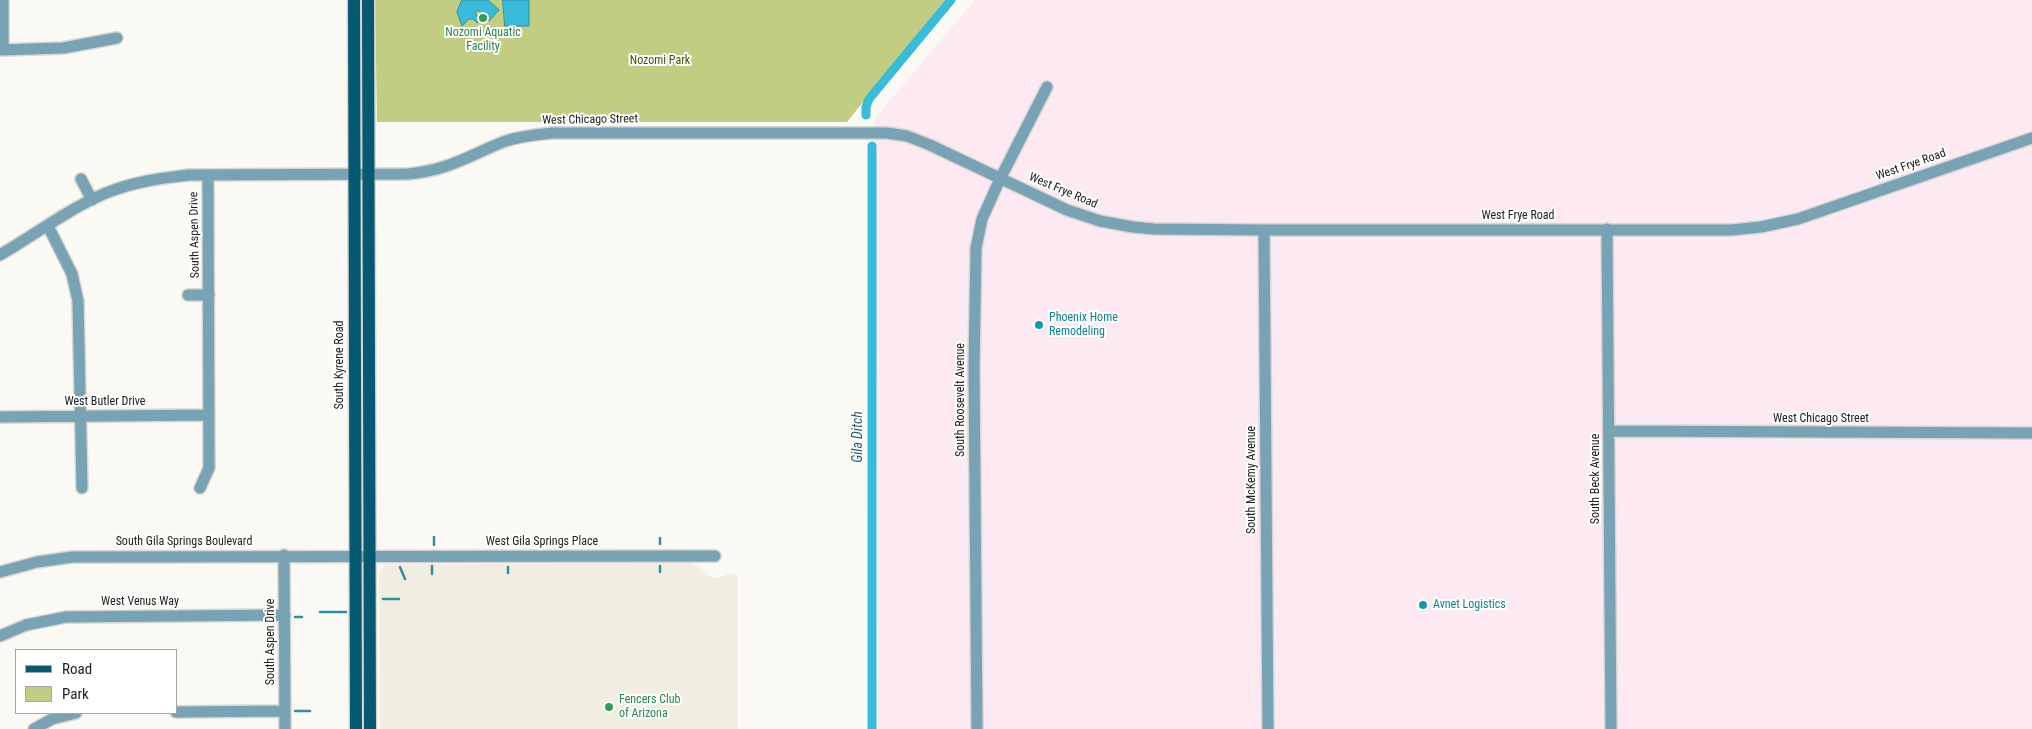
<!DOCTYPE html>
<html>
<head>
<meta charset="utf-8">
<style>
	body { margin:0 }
	#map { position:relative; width:2032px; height:729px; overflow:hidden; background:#fbf9f4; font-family:"Roboto Condensed",sans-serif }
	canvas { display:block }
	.legend { position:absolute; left:15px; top:649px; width:162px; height:65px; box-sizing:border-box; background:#fff; border:1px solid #a6a6a5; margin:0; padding:6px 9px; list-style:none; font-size:15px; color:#21211f }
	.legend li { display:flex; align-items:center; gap:10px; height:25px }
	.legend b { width:25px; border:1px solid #a6a6a5 }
</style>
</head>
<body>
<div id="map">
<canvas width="2032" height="729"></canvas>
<ul class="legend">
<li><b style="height:6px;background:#065971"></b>Road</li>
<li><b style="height:14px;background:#c2cd84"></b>Park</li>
</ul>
</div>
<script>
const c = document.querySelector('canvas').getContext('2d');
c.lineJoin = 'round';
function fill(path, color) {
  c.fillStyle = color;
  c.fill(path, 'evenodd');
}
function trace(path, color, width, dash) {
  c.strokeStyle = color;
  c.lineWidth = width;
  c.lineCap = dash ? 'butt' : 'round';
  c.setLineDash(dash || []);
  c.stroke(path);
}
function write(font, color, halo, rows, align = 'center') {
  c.font = font + ' "Roboto Condensed",sans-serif';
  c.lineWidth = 4;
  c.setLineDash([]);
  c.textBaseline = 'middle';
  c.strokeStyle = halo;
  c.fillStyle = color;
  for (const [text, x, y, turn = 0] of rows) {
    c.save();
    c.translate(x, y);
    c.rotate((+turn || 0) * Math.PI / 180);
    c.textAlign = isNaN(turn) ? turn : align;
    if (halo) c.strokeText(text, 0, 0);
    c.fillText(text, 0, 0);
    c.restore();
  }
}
const built = new Path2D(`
	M687 563 694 564 709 576 718 578 731 573 738 575V729H380L379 577 381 570 386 565Z`);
const industrial = new Path2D(`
	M975 0H2032V729H878L875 118Z`);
const green = new Path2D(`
	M375 0H945L847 122H377Z`);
const water = new Path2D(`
	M462 0H488L499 10 489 21 478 10 475 13 481 19 477 23 473 19H469L462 26 457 12Z
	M503 0H529V26H505Z`);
const stream = new Path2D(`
	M434 537V545
	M660 538V544
	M432 566V574
	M660 566V572
	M400 567 405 579
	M508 567V573
	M383 599H399
	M320 612H346
	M295 617H302
	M295 711H310`);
const canal = new Path2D(`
	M866 115V107L869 99 951 0
	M872 146V729`);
const minor = new Path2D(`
	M3 0V50
	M0 50 63 48 117 38
	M81 179 92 200
	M48 226 72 274 78 301 82 488
	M1607 229 1611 729
	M1264 230 1268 729
	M0 255C34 235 70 208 106 193 133 182 161 178 189 175L408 174C449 170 466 157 503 142 518 136 535 135 552 133H887L907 136 930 145 1067 210 1100 221 1133 227 1154 229 1264 230H1731L1761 227 1798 219 2032 138
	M188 295H209
	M0 417 209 415
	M1610 431 2032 433
	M200 488 209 468 208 175
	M284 555 285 729
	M0 572 37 562 72 557 715 556
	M0 636 26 625 66 617 285 615
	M176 712 285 711
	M34 729 52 719 76 713
	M977 729 974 367 976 248 982 219 1000 179 1047 87`);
const major = new Path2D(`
	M354 0 356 729
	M368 0 370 729`);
const markers = [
	[483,18,5,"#2e9e5b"],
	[1039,325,5,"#0f9aa8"],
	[1423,605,5,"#0f9aa8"],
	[609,707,5,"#2e9e5b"]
];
const leisureNames = [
	["Nozomi Aquatic",483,33],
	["Facility",483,47],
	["Fencers Club",619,700,"left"],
	["of Arizona",619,714,"left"]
];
const parkNames = [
	["Nozomi Park",660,61]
];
const streetNames = [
	["West Chicago Street",590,120,-1],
	["West Frye Road",1911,165,-19],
	["West Frye Road",1063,191,23],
	["West Frye Road",1518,216],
	["South Aspen Drive",195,235,-91],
	["South Kyrene Road",340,365,-90],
	["South Roosevelt Avenue",961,400,-90],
	["West Butler Drive",105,402],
	["West Chicago Street",1821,419],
	["South Beck Avenue",1596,479,-90],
	["South McKemy Avenue",1252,480,-90],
	["South Gila Springs Boulevard",184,542],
	["West Gila Springs Place",542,542],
	["West Venus Way",140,602],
	["South Aspen Drive",271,642,-90]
];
const cultureNames = [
	["Phoenix Home",1049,318],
	["Remodeling",1049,332],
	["Avnet Logistics",1433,605]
];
const waterNames = [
	["Gila Ditch",858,437,-90]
];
fill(built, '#f1ede0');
fill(industrial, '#fce9f2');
fill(green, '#c2cd84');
fill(water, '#38bcda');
trace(water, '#318ea2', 1);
trace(stream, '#318ea2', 2.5);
trace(canal, '#38bcda', 9);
trace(minor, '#d8d6d2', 14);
trace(major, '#d8d6d2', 15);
trace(minor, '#78a3b5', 11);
trace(major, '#065971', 12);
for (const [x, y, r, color] of markers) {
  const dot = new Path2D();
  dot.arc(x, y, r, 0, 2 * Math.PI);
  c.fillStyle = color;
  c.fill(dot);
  trace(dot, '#fff', 2);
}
write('12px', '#27864d', '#fff', leisureNames);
write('12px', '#4a510b', '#fff', parkNames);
write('12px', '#21211f', '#fff', streetNames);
write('12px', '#0d838f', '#fff', cultureNames, 'left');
write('italic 14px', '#295d6a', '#fff', waterNames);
</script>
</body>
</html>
